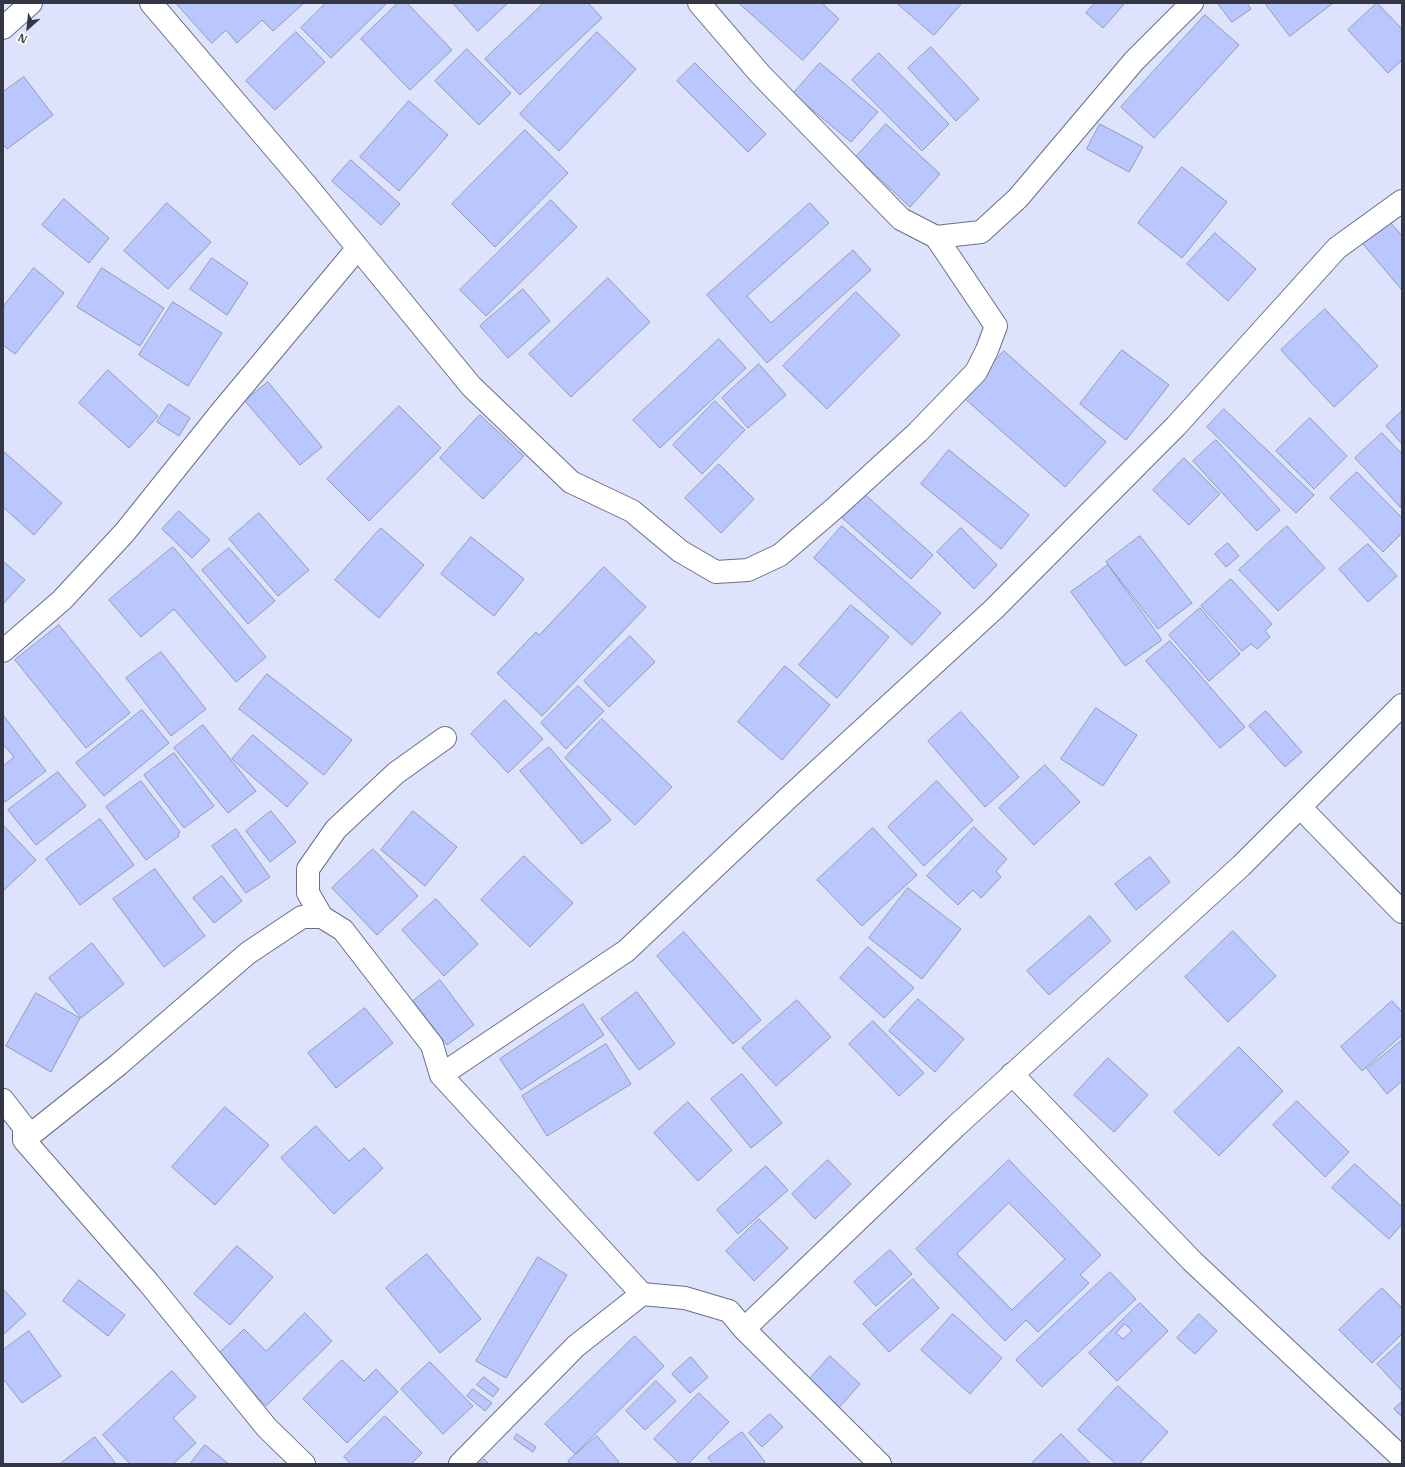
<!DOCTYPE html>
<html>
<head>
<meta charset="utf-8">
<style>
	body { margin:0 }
	#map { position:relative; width:1405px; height:1467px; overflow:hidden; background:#dde3fc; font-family:"IBM Plex Serif",serif }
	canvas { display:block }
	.frame { position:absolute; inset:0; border:4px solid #343743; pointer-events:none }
	.north { position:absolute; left:8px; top:8px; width:40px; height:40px; -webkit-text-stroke:3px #fff; paint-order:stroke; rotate:207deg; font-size:11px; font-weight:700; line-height:16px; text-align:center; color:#343743 }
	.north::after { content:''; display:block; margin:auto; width:14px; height:18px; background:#343743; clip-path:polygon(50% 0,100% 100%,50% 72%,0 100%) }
</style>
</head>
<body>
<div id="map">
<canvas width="1405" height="1467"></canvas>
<div class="frame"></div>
<div class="north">N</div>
</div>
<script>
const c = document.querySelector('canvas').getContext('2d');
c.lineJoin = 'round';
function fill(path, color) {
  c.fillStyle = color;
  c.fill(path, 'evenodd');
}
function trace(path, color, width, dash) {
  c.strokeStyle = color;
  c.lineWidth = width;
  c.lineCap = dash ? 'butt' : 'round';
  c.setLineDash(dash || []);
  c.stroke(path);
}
const building = new Path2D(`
	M176 3H304L273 31 262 20 237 43 226 30 212 43Z
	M326 3H387L331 58 301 28Z
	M398 3H407L452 50 410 90 361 39Z
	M453 3H508L478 31Z
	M544 3H588L602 18 520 95 485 59Z
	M739 3H822L839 19 803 60Z
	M897 3H962L934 35Z
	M1095 3H1125L1103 28 1086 13Z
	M1218 3H1247L1251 9 1232 22Z
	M1265 3H1333L1290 36Z
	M1377 3 1402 29V60L1388 73 1348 30Z
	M1205 15 1239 45 1154 138 1121 107Z
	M296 32 325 62 275 110 246 81Z
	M597 32 636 69 559 151 520 114Z
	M931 47 979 99 956 121 908 68Z
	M467 49 511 93 479 125 435 81Z
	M879 53 949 124 922 151 852 80Z
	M695 63 766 134 748 152 677 81Z
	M820 63 878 112 851 142 793 94Z
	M24 77 53 115 7 149 3 144V92Z
	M409 101 448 135 399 191 360 157Z
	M886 124 940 174 910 207 856 157Z
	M1100 124 1143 147 1129 172 1087 149Z
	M525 130 568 173 495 247 452 204Z
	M351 160 400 204 381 225 332 181Z
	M1182 167 1227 202 1182 258 1138 223Z
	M64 199 109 238 89 263 42 225Z
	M551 200 577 227 486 316 460 290Z
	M167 203 211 242 168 289 124 251Z
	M810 203 829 223 747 296 771 323 853 250 871 270 767 363 707 295Z
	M1390 222 1402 236V290L1363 244Z
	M1215 233 1256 269 1228 301 1187 264Z
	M212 258 248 283 227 315 190 289Z
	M34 268 64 293 15 354 3 345V307Z
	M102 268 164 308 140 346 77 307Z
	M608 278 650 322 571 397 529 354Z
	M523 289 550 321 508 358 480 326Z
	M856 292 900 335 827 409 783 366Z
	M173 302 222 333 188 386 139 355Z
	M1325 309 1378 366 1334 407 1281 350Z
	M719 339 746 368 660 448 633 420Z
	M1122 350 1169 385 1126 440 1080 404Z
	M1004 351 1106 442 1065 487 963 397Z
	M759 364 786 395 748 428 722 398Z
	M108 370 158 416 129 448 79 403Z
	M268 382 322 447 300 465 245 401Z
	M715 401 745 430 702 474 673 445Z
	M169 404 190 418 179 436 157 422Z
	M399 406 441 448 369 521 327 479Z
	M1224 409 1314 495 1296 513 1207 427Z
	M1402 411V444L1386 426Z
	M480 415 524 456 483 499 440 458Z
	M1310 418 1347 456 1314 489 1276 451Z
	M1382 433 1402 454 1401 508 1355 458Z
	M1216 440 1280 510 1257 531 1193 461Z
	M949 450 1029 515 1001 549 921 484Z
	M3 451 62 503 34 535 3 507Z
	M1184 458 1220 494 1189 525 1153 490Z
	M719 464 754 499 721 533 685 498Z
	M1357 472 1402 518V533L1383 552 1330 498Z
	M862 492 933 555 911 579 840 516Z
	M179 511 210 540 192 558 162 529Z
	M259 513 309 570 278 596 229 539Z
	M842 526 941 613 912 645 814 558Z
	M1287 526 1325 568 1278 611 1239 570Z
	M381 528 424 565 379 618 335 580Z
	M961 528 997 565 974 589 937 552Z
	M1140 536 1192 603 1158 629 1106 562Z
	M471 537 524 579 494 616 441 574Z
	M1228 543 1239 556 1226 567 1215 554Z
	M1368 544 1397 576 1368 602 1339 569Z
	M173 547 266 657 236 682 174 609 141 637 109 600Z
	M229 548 275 601 248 624 202 570Z
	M4 562 25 580 3 604V563Z
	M1108 565 1162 640 1125 666 1071 592Z
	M604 567 646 607 542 716 497 673 536 632 539 635Z
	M1231 579 1272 624 1265 631 1270 637 1257 649 1251 644 1242 651 1201 606Z
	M851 605 889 637 837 698 799 665Z
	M1200 608 1240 654 1209 681 1169 635Z
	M59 625 130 713 86 748 15 660Z
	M630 636 655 662 609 707 584 681Z
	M1170 641 1245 727 1220 748 1146 661Z
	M161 652 206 709 171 736 126 678Z
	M785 666 830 705 782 760 738 722Z
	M267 674 352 740 324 775 239 709Z
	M578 686 604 711 566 749 541 723Z
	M505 700 543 739 508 773 471 734Z
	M1096 708 1137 735 1103 786 1061 759Z
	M142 710 169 743 104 796 76 763Z
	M1266 711 1302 752 1285 767 1249 726Z
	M961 712 1019 777 985 807 928 741Z
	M3 715 46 771 5 802 3 799V766L14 757 3 744Z
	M602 719 672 787 635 825 565 758Z
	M203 725 256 791 228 813 174 748Z
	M253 735 308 783 287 807 232 759Z
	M549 747 611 820 582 844 520 771Z
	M174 753 214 806 184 828 144 775Z
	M1045 765 1080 802 1034 845 999 808Z
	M58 772 86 806 36 845 8 810Z
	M141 781 180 832 178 834 179 836 146 860 106 807Z
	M937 781 973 820 924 866 888 827Z
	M271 811 296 842 270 862 246 831Z
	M413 811 457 847 425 886 381 850Z
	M100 819 134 865 80 905 46 859Z
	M3 825 36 860 3 891Z
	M974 827 1007 859 996 871 1001 877 981 898 973 890 958 905 927 876Z
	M873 828 917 875 862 926 817 880Z
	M236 829 270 877 246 893 212 846Z
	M373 849 418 896 377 935 332 888Z
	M524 856 573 903 530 947 481 900Z
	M1150 857 1170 882 1136 910 1115 884Z
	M155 869 205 936 164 967 113 899Z
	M222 876 242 901 214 923 193 898Z
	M908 888 961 929 922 979 869 938Z
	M436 899 478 944 444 976 402 930Z
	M1090 916 1111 941 1049 995 1027 971Z
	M1233 931 1276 976 1228 1022 1185 977Z
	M684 932 761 1020 733 1044 657 956Z
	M92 943 124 984 81 1018 49 978Z
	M868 947 914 988 884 1018 840 978Z
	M440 980 474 1025 447 1045 413 1001Z
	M637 992 675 1044 639 1070 601 1019Z
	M36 993 80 1018 51 1072 6 1046Z
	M918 999 964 1039 935 1072 889 1031Z
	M797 1000 831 1037 776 1086 742 1048Z
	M1392 1001 1402 1012V1035L1362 1071 1341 1047Z
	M583 1004 604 1035 521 1090 500 1059Z
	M365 1008 393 1043 336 1088 308 1053Z
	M873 1021 924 1073 899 1096 849 1044Z
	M1402 1040V1081L1387 1094 1367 1069Z
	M606 1044 631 1084 547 1136 522 1096Z
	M1239 1047 1283 1091 1219 1156 1174 1112Z
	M1108 1058 1148 1095 1114 1132 1074 1095Z
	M742 1074 782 1123 751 1148 711 1099Z
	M1297 1101 1349 1152 1325 1177 1273 1125Z
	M688 1102 732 1150 698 1181 654 1133Z
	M225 1107 269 1145 215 1205 172 1167Z
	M316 1126 349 1161 364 1148 383 1168 334 1214 281 1158Z
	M828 1160 851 1184 815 1219 792 1194Z
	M1009 1160 1101 1255 1080 1275 1089 1283 1038 1332 1026 1320 1005 1341 916 1249ZM1009 1203 1065 1259 1012 1310 957 1254Z
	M1355 1164 1402 1207V1224L1389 1239 1332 1188Z
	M766 1166 788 1190 738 1234 717 1210Z
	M759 1219 788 1248 754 1281 726 1251Z
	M237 1246 273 1277 230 1325 194 1294Z
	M890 1250 912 1274 876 1306 854 1282Z
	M427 1254 481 1319 440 1353 386 1288Z
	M538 1257 567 1275 506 1378 476 1361Z
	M1110 1272 1136 1299 1042 1387 1016 1360Z
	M913 1279 939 1308 889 1352 863 1324Z
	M79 1280 125 1315 108 1336 63 1301Z
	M1382 1288 1402 1308V1334L1372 1363 1339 1330Z
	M3 1289 26 1314 3 1335Z
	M1140 1303 1168 1331 1117 1381 1089 1353ZM1125 1324 1132 1331 1123 1339 1116 1333Z
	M305 1313 332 1341 266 1406 217 1355 244 1329 266 1351Z
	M953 1314 1002 1358 970 1394 921 1350Z
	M1199 1314 1217 1331 1195 1354 1177 1338Z
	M29 1331 61 1376 22 1403 4 1380H3V1350Z
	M635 1336 664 1366 575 1454 545 1424Z
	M1402 1341V1391L1377 1364Z
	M830 1356 860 1384 837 1410 806 1383Z
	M691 1357 708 1377 690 1393 672 1374Z
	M342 1360 364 1381 376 1369 398 1392 347 1443 303 1399Z
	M430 1362 473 1406 443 1434 401 1389Z
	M172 1371 196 1397 173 1418 196 1443 173 1464H130L103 1435Z
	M484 1377 499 1389 493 1397 477 1385Z
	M656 1381 676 1401 645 1430 626 1411Z
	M1118 1386 1168 1432 1139 1464H1116L1078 1430Z
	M473 1389 492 1403 485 1411 467 1396Z
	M699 1393 729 1422 688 1464H680L654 1439Z
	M1402 1402V1417L1394 1409Z
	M770 1414 783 1427 762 1447 749 1433Z
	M385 1416 422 1453 411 1464H351L344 1457Z
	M742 1432 765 1462 762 1464H713L708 1458Z
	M517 1434 536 1447 533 1452 514 1439Z
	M1061 1434 1091 1464H1031Z
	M597 1436 619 1462 616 1464H570L568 1461Z
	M95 1437 116 1464H60Z
	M205 1445 229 1464H190Z
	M484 1459 489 1464H479Z`);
const minor = new Path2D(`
	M151 3 307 186 471 386 571 482 632 511 680 551 716 572 748 570 780 555 836 507 918 432 976 372 987 350 996 326 936 237
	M699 3 760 74 901 219 936 237 981 232 1018 198 1134 61 1192 3
	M3 28 31 3
	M3 651 62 600 125 532 221 412 357 249
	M1300 807 1402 912
	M322 917 308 893V869L336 829 396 773 445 738
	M1012 1074 1192 1261 1402 1458
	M441 1075 626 951 787 799 994 609 1176 426 1337 248 1402 201
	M3 1100 24 1127V1140L148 1282 267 1428 304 1464
	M24 1140 118 1065 248 953 302 917H322L343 930 432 1045 441 1075 642 1294
	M744 1329 955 1127 1241 866 1402 705
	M460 1464 576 1346 642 1294 685 1298 729 1311 744 1329 880 1464`);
fill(building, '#bac7ff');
trace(building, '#9299b5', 1);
trace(minor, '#696f8a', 24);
trace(minor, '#fff', 22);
</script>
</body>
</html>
